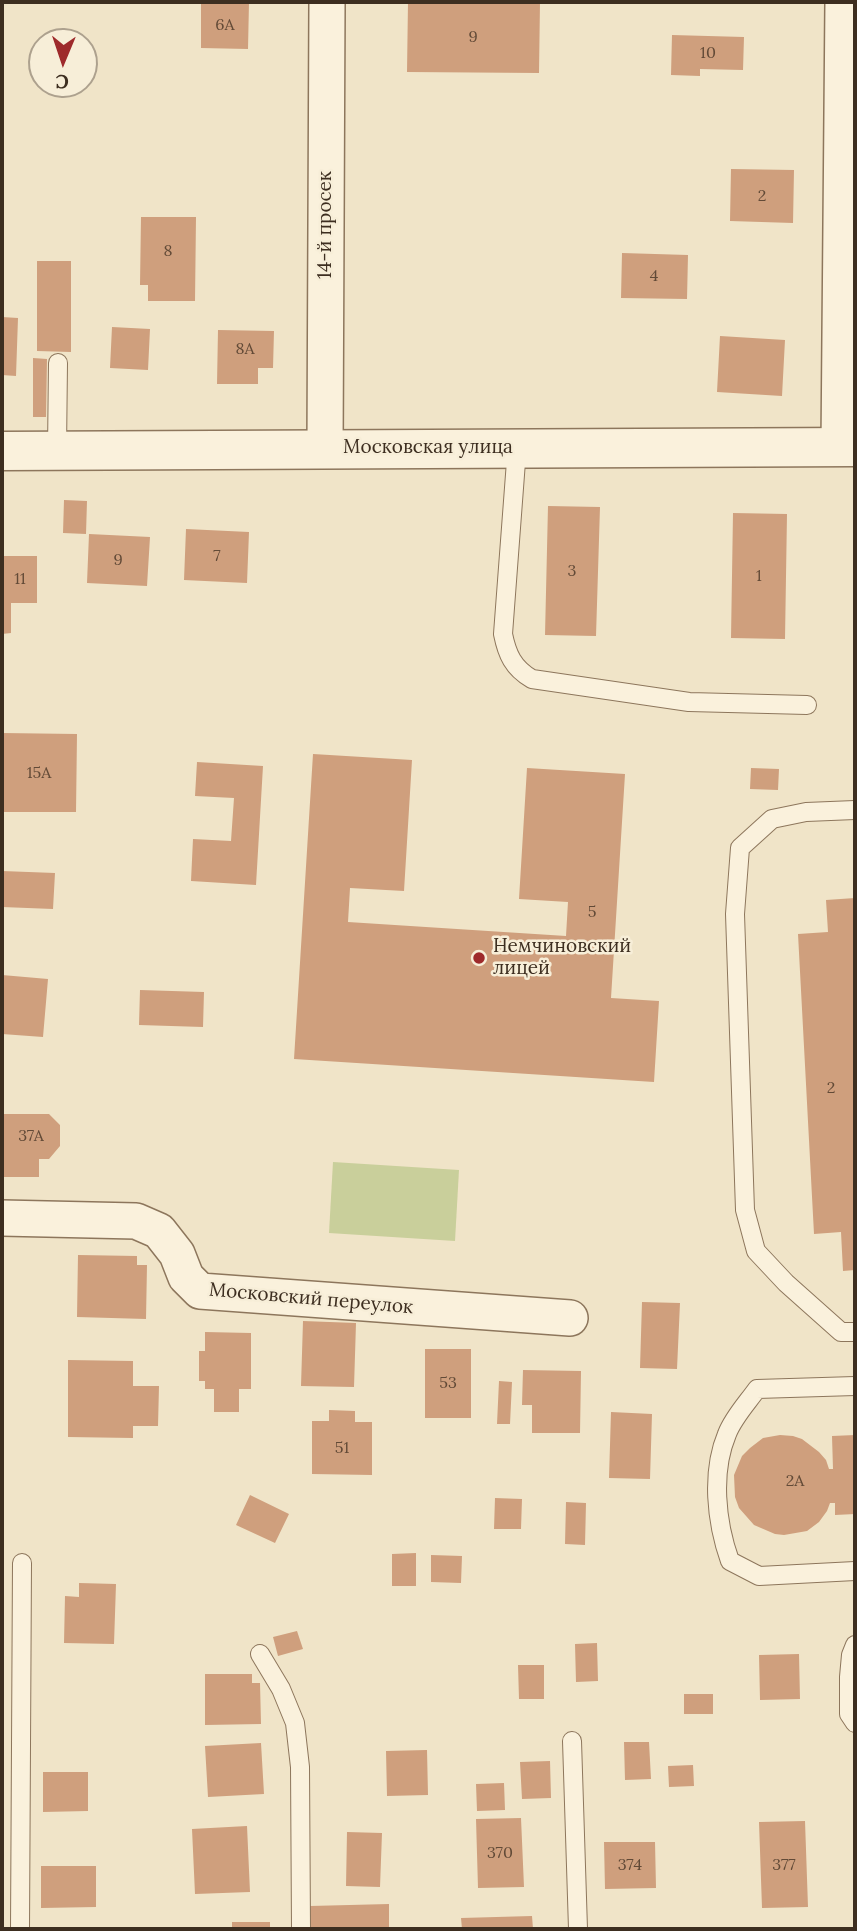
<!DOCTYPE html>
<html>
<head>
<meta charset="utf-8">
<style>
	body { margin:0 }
	#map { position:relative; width:857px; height:1931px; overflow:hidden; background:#f0e4c8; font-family:Lora,serif }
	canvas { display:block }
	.frame { position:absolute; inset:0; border:4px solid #3d2e20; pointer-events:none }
	.north { position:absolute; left:28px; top:28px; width:70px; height:70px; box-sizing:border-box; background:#f7eed8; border:2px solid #ada18e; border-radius:50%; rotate:182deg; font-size:19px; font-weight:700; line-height:28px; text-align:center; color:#3d2e20 }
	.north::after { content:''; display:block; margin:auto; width:24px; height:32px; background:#9e2a2b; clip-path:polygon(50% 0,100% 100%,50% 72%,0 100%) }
</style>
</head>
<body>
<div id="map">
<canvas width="857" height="1931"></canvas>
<div class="frame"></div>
<div class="north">С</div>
</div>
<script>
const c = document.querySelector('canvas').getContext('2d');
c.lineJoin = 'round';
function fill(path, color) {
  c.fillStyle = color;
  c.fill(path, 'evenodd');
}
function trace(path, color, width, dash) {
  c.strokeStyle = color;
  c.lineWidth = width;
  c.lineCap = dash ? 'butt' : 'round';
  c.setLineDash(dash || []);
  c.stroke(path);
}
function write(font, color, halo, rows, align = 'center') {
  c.font = font + ' Lora,serif';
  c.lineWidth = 5;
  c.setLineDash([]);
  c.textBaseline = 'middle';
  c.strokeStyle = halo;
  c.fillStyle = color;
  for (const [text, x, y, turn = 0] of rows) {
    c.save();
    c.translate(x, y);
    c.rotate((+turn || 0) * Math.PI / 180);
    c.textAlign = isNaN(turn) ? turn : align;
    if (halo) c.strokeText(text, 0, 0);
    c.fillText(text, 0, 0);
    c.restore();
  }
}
const green = new Path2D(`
	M333 1162 459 1170 455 1241 329 1233Z`);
const building = new Path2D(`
	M201 2H249L248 49 201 48Z
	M408 2H540L539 73 407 72Z
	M672 35 744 37 743 70 700 69V76L671 75Z
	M731 169 794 170 793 223 730 221Z
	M141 217H196L195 301H148V285H140Z
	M622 253 688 255 687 299 621 298Z
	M37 261H71V352L37 351Z
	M2 317 18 318 16 376 2 375Z
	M112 327 150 329 148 370 110 368Z
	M218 330 274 331 273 368H258V384H217Z
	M720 336 785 340 782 396 717 392Z
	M33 358 47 359 46 417H33Z
	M64 500 87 501 86 534 63 533Z
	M548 506 600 507 596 636 545 635Z
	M733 513 787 514 785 639 731 638Z
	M186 529 249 532 247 583 184 580Z
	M89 534 150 537 147 586 87 583Z
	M2 556H37V603H11V633L2 634Z
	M2 733 77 734 76 812H2Z
	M313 754 412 760 404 891 350 888 348 922 566 936 568 902 519 899 527 768 625 774 611 998 659 1001 654 1082 294 1059Z
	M197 762 263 766 256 885 191 881 193 839 231 841 234 798 195 796Z
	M751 768 779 769 778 790 750 789Z
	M2 871 55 873 53 909 2 907Z
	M855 898V1270L843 1271 841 1232 814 1234 798 934 828 932 826 900Z
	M2 975 48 979 43 1037 2 1034Z
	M140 990 204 992 203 1027 139 1025Z
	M2 1114H49L60 1125V1146L49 1159H39V1177H2Z
	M78 1255 137 1256V1265H147L146 1319 77 1317Z
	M642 1302 680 1303 677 1369 640 1368Z
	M303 1321 356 1323 354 1387 301 1386Z
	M205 1332 251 1333V1389H239V1412H214V1389H205V1381H199V1351H205Z
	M425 1349H471V1418H425Z
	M68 1360 133 1361V1386H159L158 1426H133V1438L68 1437Z
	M523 1370 581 1371 580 1433H532V1405H522Z
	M499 1381 512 1382 510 1424H497Z
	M329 1410 355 1411V1422H372V1475L312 1474V1421H329Z
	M611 1412 652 1414 650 1479 609 1478Z
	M780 1435 793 1436 802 1439 819 1452 826 1460 829 1469H833L832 1436 855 1435V1514L835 1515V1503H830L827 1511 819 1522 807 1531 784 1535 775 1534 754 1525 739 1508 735 1497 734 1475 742 1456 750 1448 763 1438Z
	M250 1495 289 1514 275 1543 236 1525Z
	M495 1498 522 1499 521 1529H494Z
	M566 1502 586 1503 585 1545 565 1544Z
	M416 1553V1586H392V1554Z
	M431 1555 462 1556 461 1583 431 1582Z
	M79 1583 116 1584 114 1644 64 1643 65 1596 79 1597Z
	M297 1631 303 1649 278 1656 273 1637Z
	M597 1643 598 1681 576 1682 575 1644Z
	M799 1654 800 1699 760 1700 759 1655Z
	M518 1665H544V1699H519Z
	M205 1674H252V1683H260L261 1724 205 1725Z
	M684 1694H713V1714H684Z
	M624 1742H649L651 1779 625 1780Z
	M261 1743 264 1794 208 1797 205 1746Z
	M427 1750 428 1795 387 1796 386 1751Z
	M550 1761 551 1798 522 1799 520 1762Z
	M693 1765 694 1786 669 1787 668 1766Z
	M43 1772H88V1811L43 1812Z
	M504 1783 505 1810 477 1811 476 1784Z
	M521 1818 524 1887 478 1888 476 1819Z
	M805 1821 808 1907 762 1908 759 1822Z
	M247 1826 250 1892 195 1894 192 1829Z
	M347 1832 382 1833 380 1887 346 1886Z
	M604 1842H655L656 1888 605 1889Z
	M41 1866H96V1907L41 1908Z
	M389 1904V1929H310V1906Z
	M532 1916 533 1929H462L461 1918Z
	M232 1922H270V1929H232Z`);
const service = new Path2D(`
	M517 448 503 634C507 654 513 668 532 679L689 702 807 705
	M57 450 58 363
	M855 810 806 812 772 819 740 848 735 914 745 1210 756 1251 786 1283 841 1332H855
	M855 1386 757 1389C747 1403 733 1418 727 1434 711 1472 716 1522 730 1561L759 1576 855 1571
	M855 1645 851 1655 849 1677V1714L855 1723
	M260 1654 281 1689 295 1723 300 1767 301 1929
	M572 1741 578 1929
	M20 1929 22 1563`);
const minor = new Path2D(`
	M839 447 843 2
	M325 448 327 2
	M2 1218 136 1221 159 1231 177 1254 186 1277 200 1291 570 1318`);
const tertiary = new Path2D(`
	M2 451 855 447`);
const markers = [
	[479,958,7,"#9e2a2b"]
];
const numberNames = [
	["6А",225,25],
	["9",473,37],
	["10",708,53],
	["2",762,196],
	["8",168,251],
	["4",654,276],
	["8А",245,349],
	["7",217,556],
	["9",118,560],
	["3",572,571],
	["1",759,576],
	["11",20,579],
	["15А",39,773],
	["5",592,912],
	["2",831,1088],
	["37А",31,1136],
	["53",448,1383],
	["51",342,1448],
	["2А",795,1481],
	["370",500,1853],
	["374",630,1865],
	["377",784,1865]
];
const streetNames = [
	["14-й просек",326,225,-90],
	["Московская улица",428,448],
	["Московский переулок",311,1299,5]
];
const poiNames = [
	["Немчиновский",493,947],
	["лицей",493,969]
];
fill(green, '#c9cf9b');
fill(building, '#cf9f7d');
trace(service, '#8d765c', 20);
trace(minor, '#8d765c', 38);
trace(tertiary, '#8d765c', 41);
trace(service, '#faf1dc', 18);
trace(minor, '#faf1dc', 35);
trace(tertiary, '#faf1dc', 38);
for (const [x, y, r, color] of markers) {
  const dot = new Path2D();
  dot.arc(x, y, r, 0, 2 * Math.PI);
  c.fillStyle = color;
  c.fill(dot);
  trace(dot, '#f7eed8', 2.5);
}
write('16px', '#624a37', null, numberNames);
write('19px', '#3d2e20', '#f7eed8', streetNames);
write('19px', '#3d2e20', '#f7eed8', poiNames, 'left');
</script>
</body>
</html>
